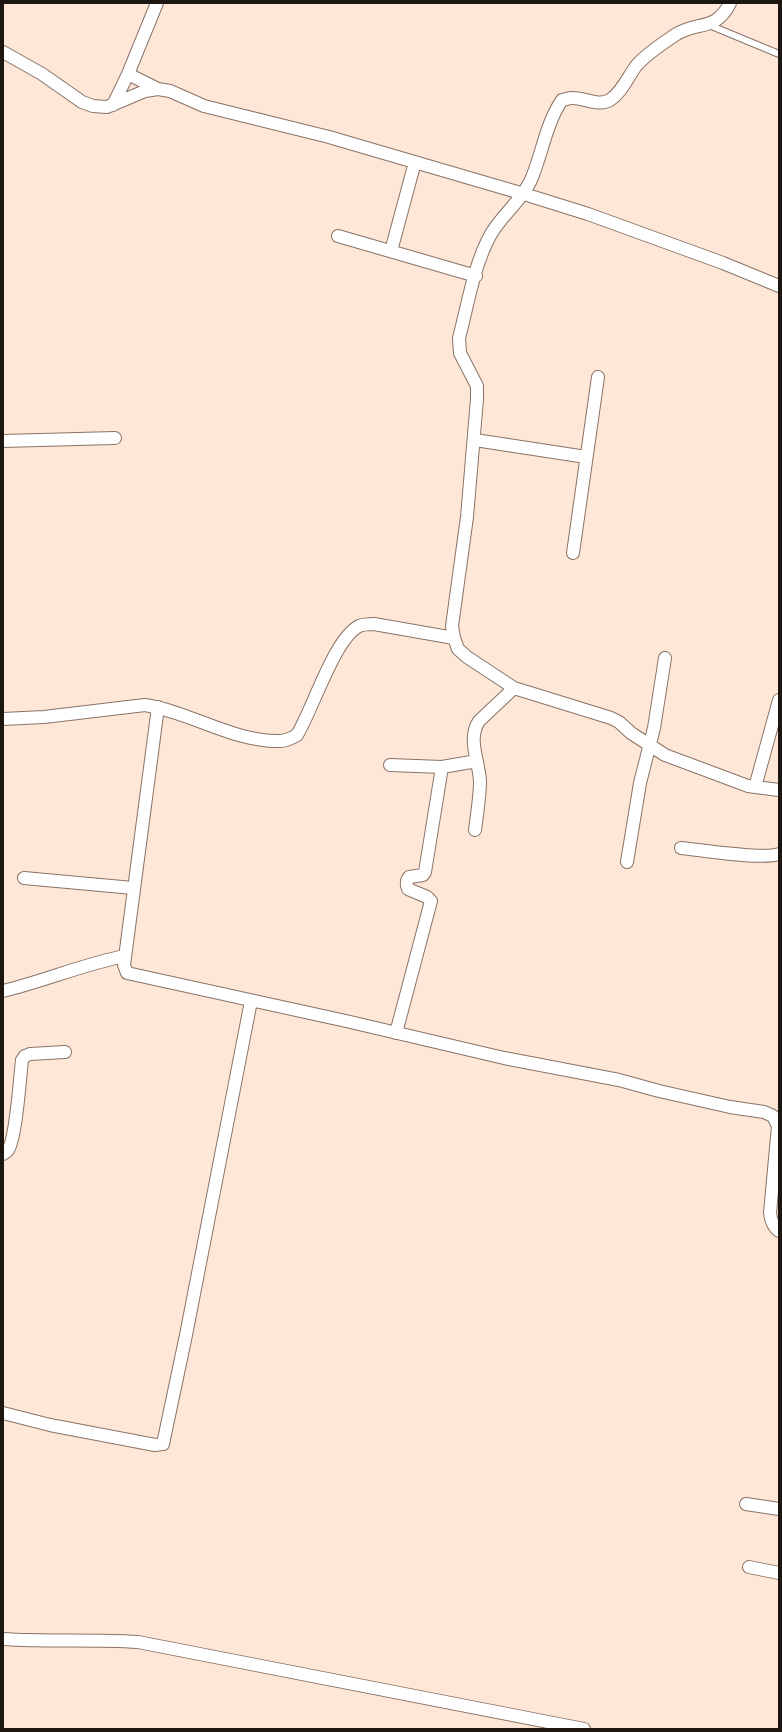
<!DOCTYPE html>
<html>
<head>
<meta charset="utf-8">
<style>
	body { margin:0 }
	#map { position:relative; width:782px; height:1732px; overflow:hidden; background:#ffe7d8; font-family:Rubik,sans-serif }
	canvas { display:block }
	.frame { position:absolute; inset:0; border:4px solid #1d1510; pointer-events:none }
</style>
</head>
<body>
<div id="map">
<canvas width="782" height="1732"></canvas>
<div class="frame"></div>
</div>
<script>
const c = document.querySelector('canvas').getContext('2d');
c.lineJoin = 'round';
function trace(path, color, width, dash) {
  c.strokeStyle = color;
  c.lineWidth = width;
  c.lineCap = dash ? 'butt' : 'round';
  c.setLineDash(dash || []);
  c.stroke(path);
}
const service = new Path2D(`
	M709 25 779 54`);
const minor = new Path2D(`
	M730 3C715 33 697 20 675 35 662 44 646 54 636 66 628 77 622 92 610 100 598 107 583 97 571 98 568 98 565 100 562 100 545 125 542 156 530 182 520 202 502 215 491 234 474 264 468 304 459 338L460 353 477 386V399L467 517 452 626 454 638 458 649 467 657 514 688 611 718 619 722 631 733 665 755 748 786 779 790
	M3 52 42 74 82 102 93 106 107 107 145 91 158 89 170 91 204 106 329 137 524 194 588 214 723 263 779 286
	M128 74 157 3
	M113 105 128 74 158 89
	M338 236 476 276
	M391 251 415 162
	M475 440 586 457
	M3 441 115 438
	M573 553 598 377
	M158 707 124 965 127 973 346 1021 504 1058 619 1080 659 1091 730 1107 764 1112 773 1116 778 1126 770 1213C771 1221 773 1227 779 1231
	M3 719 44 717 145 705C191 712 233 742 280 741 287 741 292 738 297 735 313 709 334 639 359 626 364 624 369 624 374 624L454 638
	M390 765 442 767 477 761
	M755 787 779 700
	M475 830C477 814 480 797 480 781 479 761 467 739 479 721L514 688
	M681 848C702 850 763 860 779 854
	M627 862 640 783 654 728 665 658
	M24 878 133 888
	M3 991C44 981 84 964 125 956
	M396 1033 431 901 427 897 408 889C406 884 406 881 409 877L423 875 425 872 442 767
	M3 1154C4 1153 7 1152 8 1150 16 1139 20 1077 22 1060L25 1056 30 1054 65 1052
	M3 1413 50 1425 155 1445 163 1444 186 1335 251 1001
	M746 1504 779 1509
	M749 1567 779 1573
	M3 1639C48 1642 93 1639 138 1642L584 1729`);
trace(service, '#887366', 8);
trace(minor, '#887366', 14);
trace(service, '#fff', 6);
trace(minor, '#fff', 12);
</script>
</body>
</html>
